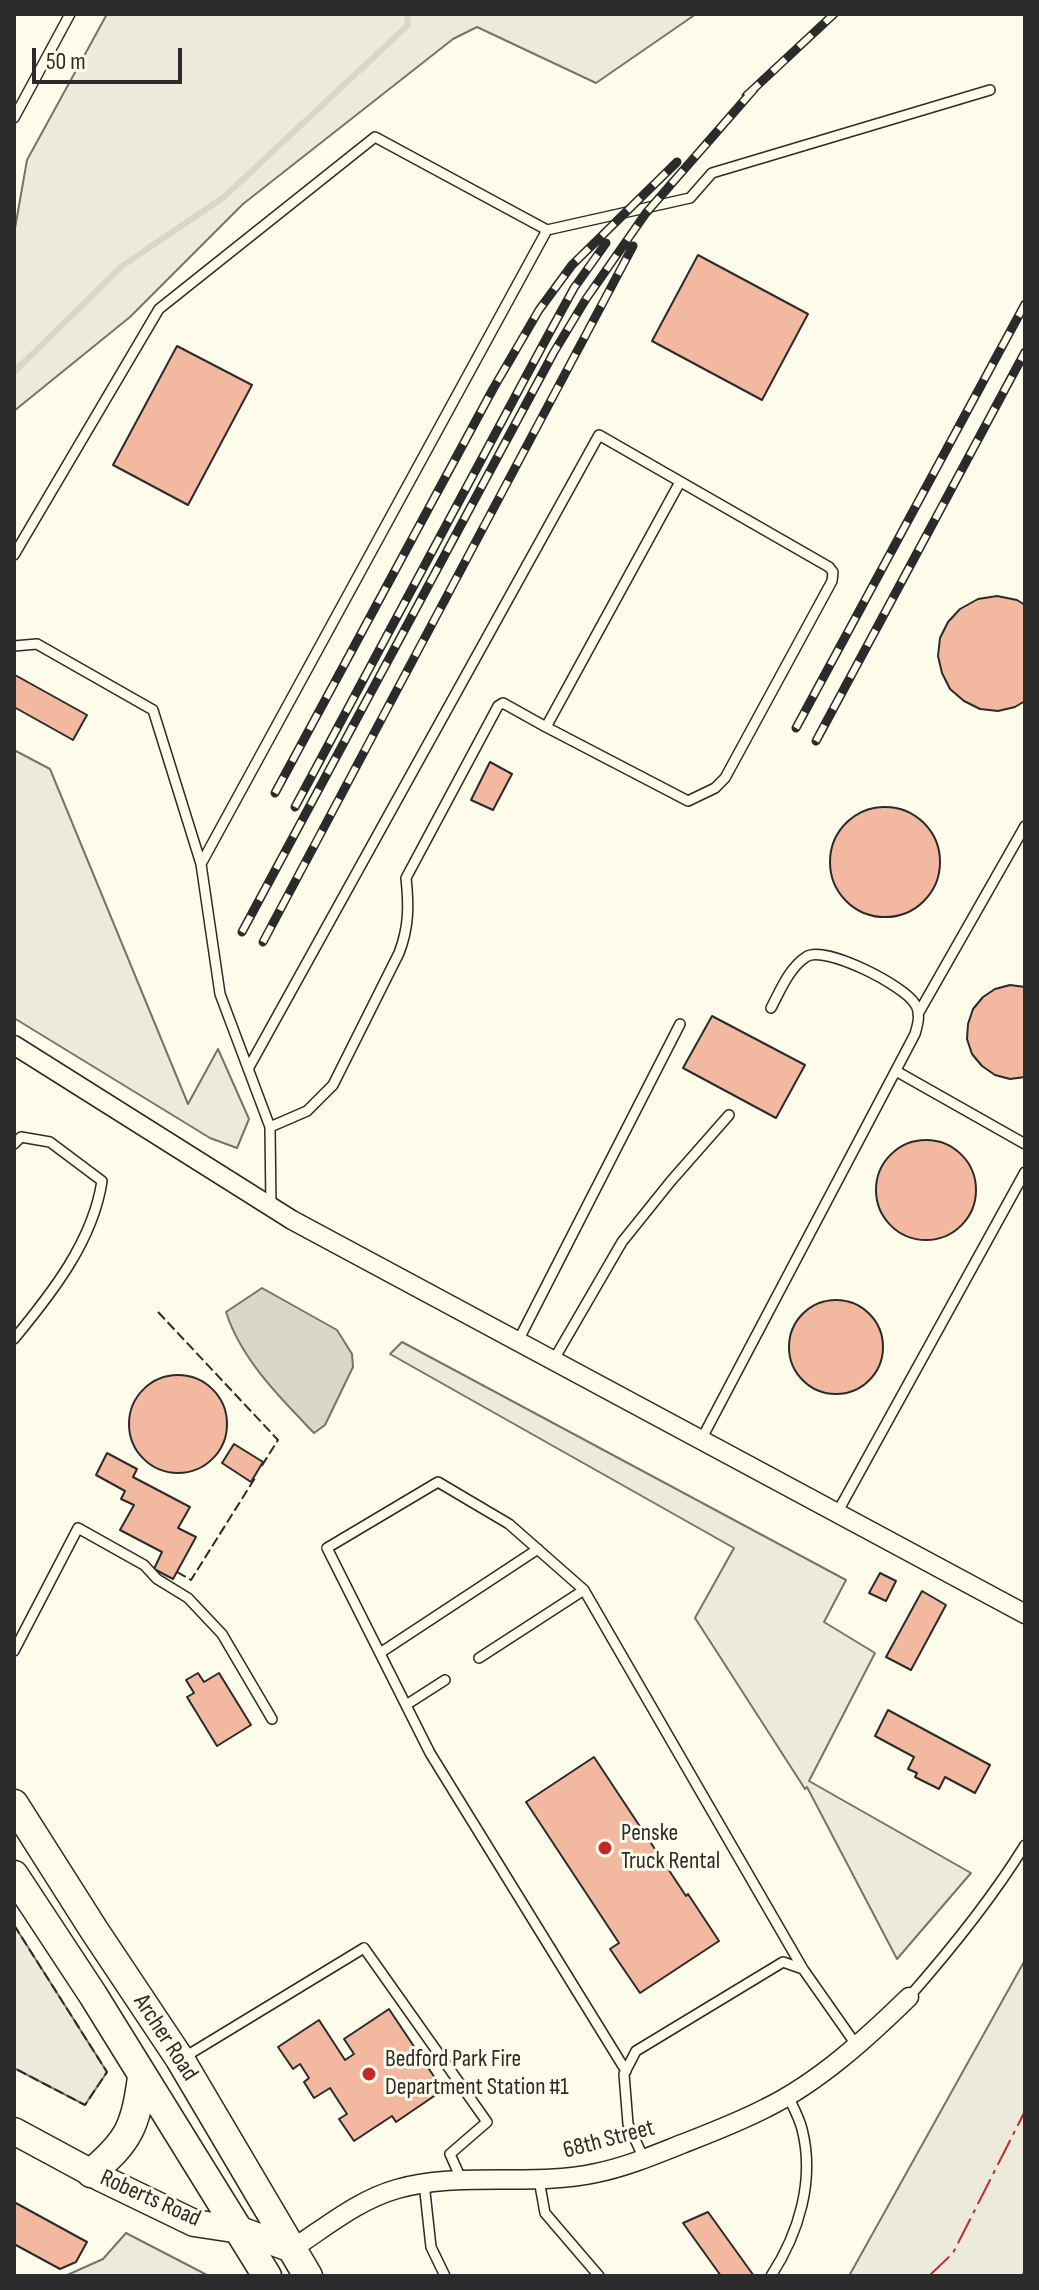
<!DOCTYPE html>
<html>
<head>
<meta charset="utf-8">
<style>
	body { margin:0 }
	#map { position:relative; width:1039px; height:2290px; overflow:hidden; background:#fdfbea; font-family:"Sofia Sans Condensed",sans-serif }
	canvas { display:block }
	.frame { position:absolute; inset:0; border:16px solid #2b2b2b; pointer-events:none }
	.scale { position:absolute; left:32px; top:48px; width:150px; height:36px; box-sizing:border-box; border:4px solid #2b2b2b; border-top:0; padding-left:10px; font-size:24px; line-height:28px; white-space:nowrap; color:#2b2b2b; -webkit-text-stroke:6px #fdfbea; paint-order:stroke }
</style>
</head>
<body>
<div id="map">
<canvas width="1039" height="2290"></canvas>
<div class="frame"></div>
<div class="scale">50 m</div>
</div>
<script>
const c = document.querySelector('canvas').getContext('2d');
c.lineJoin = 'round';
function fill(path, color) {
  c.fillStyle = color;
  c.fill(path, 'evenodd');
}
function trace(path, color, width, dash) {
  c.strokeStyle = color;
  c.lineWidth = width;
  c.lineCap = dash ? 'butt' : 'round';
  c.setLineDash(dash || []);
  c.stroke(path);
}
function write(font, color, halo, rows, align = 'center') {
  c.font = font + ' "Sofia Sans Condensed",sans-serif';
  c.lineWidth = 6;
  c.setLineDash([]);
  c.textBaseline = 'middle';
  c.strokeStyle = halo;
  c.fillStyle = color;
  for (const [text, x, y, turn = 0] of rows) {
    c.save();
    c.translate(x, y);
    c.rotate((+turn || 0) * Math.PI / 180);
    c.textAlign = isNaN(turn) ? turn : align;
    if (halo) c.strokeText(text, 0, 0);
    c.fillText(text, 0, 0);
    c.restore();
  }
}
const green = new Path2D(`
	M107 14H696L596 83 477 27 453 39 243 204 130 317 14 411V234L27 160Z
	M14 750 50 769 188 1104 218 1049 249 1119 237 1148 210 1138 14 1018Z
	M402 1342 846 1580 824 1622 875 1653 809 1781 971 1873 897 1959 807 1787 805 1789 695 1618 734 1548 390 1354Z
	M14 1925 107 2072 85 2105 14 2068Z
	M1025 1960V2276H849Z
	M126 2233 209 2276H65L103 2259Z`);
const water = new Path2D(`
	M262 1288 337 1330 352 1354 353 1367 325 1425 314 1433C280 1398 241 1359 226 1312Z`);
const stream = new Path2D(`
	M14 372 122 266 224 197 408 25 407 14`);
const building = new Path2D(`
	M698 255 808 314 762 400 652 341Z
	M177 346 252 385 188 505 113 465Z
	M997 596 1017 600 1025 605V701L1015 707 998 711 980 709 964 701 950 689 942 673 938 656 940 638 948 622 960 609 978 599Z
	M14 670 15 675 87 715 73 740 14 707Z
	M490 762 512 774 493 810 471 800Z
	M830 862a55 55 0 1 1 110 0a55 55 0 1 1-110 0Z
	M1010 985 1025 987V1077L1010 1079 995 1075 982 1066 972 1054 967 1039 968 1024 973 1009 983 997 995 989Z
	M712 1016 805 1065 776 1118 683 1068Z
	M876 1190a50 50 0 1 1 100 0a50 50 0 1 1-100 0Z
	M789 1347a47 47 0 1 1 94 0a47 47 0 1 1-94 0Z
	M129 1424a49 49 0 1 1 98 0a49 49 0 1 1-98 0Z
	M234 1444 263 1462 251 1482 222 1463Z
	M107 1453 137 1469 133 1477 190 1507 178 1528 196 1537 173 1579 154 1569 162 1552 120 1530 134 1505 121 1499 125 1491 96 1475Z
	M880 1573 896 1581 886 1601 869 1593Z
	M922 1591 946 1605 911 1670 886 1657Z
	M198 1673 204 1682 219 1673 251 1725 217 1746 187 1697 194 1693 186 1680Z
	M888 1710 990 1765 975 1793 945 1777 939 1789 915 1777 917 1773 908 1769 914 1757 875 1736Z
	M594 1757 686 1896 688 1894 719 1941 640 1993 610 1949 619 1943 526 1802Z
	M389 2009 443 2090 396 2122 392 2116 354 2141 339 2119 347 2114 330 2088 314 2098 304 2082 309 2078 300 2064 293 2069 278 2047 319 2020 345 2060 354 2054 344 2039Z
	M14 2202 87 2242 76 2262 60 2269 14 2244Z
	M708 2212 754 2276H721L683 2223Z`);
const lane = new Path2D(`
	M14 118 70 14
	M14 555 159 309 375 137 547 230 690 198 712 173 990 90
	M14 646 37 644 153 710 201 864 220 994 270 1127 271 1207
	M201 864 547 230
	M918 1014 1025 826
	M248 1069 599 435 829 567 833 572 832 581 725 778 715 788 688 801 546 727 680 482
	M896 1071 1025 1144
	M270 1127 307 1111 333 1085 399 953C409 927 409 906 406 878L498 706 503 703 546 727
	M14 1144 21 1137 50 1142 102 1181C93 1241 52 1293 14 1339
	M518 1341 680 1024
	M553 1361 622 1242 671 1181 729 1115
	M701 1440 915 1034C918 1024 921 1013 915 1004 905 986 824 944 806 957 789 968 780 991 771 1008
	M837 1513 1025 1172
	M14 1651 78 1528 144 1565 157 1579 188 1598 222 1634 272 1719
	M380 1653 538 1549
	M479 1658 584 1590
	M406 1705 445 1680
	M909 1997C952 1948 991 1900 1025 1845
	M183 2058 364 1948 487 2122 450 2154 462 2181
	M626 2071 430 1753 327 1548 438 1482 509 1524 584 1590 803 1969
	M644 2159 628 2124 624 2074 636 2051 783 1962 803 1969 857 2046
	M539 2180 545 2213 599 2276
	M424 2183 431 2247 445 2276
	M771 2276C799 2233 815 2180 802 2129 799 2117 792 2105 787 2094`);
const street = new Path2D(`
	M14 1045 292 1220 1025 1614
	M292 2249C326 2227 358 2200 397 2189 456 2171 533 2187 596 2173 626 2167 654 2155 682 2144 710 2133 739 2122 766 2108 819 2082 867 2038 909 1997`);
const secondary = new Path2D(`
	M14 2131 101 2178 194 2223 240 2230 292 2249`);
const primary = new Path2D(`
	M14 1804 94 1930 180 2059 308 2276
	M14 1875 93 1995 267 2276
	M91 2173C129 2141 136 2126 142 2077`);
const rail = new Path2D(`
	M746 96 834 14
	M796 728 1025 304
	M816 741 1025 352
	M275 793 493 389 539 310 572 265 677 162
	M295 807 545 341 574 288 606 243
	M242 932 554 352 586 299 646 213 755 88
	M263 942 633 246`);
const fence = new Path2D(`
	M158 1312 278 1440 261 1467
	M177 1572 191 1580 255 1478
	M14 1925 107 2072 85 2105 14 2068`);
const power = new Path2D(`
	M929 2276 953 2253 1025 2111
	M1022 2276 1025 2271`);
const markers = [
	[605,1848,8,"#c62828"],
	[369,2074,8,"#c62828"]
];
const poiNames = [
	["Penske",621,1834],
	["Truck Rental",621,1862],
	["Bedford Park Fire",385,2060],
	["Department Station #1",385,2088]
];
const streetNames = [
	["Archer Road",165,2038,57],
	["68th Street",609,2140,-15],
	["Roberts Road",150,2199,24]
];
fill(green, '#ecebdb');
trace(green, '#74746e', 2);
fill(water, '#d8d7c9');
trace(water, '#74746e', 2);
trace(stream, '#d8d7c9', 6);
fill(building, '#f2b8a0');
trace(building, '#2b2b2b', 2);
trace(lane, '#2b2b2b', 12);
trace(street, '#2b2b2b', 21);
trace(secondary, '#2b2b2b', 29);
trace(primary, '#2b2b2b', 31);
trace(lane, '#fdfbea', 9);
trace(street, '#fdfbea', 18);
trace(secondary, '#fdfbea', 26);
trace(primary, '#fdfbea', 28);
trace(rail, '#2b2b2b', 9);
trace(rail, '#fdfbea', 6, [18]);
trace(fence, '#2b2b2b', 2, [10, 4]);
trace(power, '#c62828', 2, [28, 6, 4, 6]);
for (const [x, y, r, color] of markers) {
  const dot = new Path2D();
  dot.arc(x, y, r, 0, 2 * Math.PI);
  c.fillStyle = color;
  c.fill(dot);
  trace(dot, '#fdfbea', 3);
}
write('24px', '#2b2b2b', '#fdfbea', poiNames, 'left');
write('24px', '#2b2b2b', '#fdfbea', streetNames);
</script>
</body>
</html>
